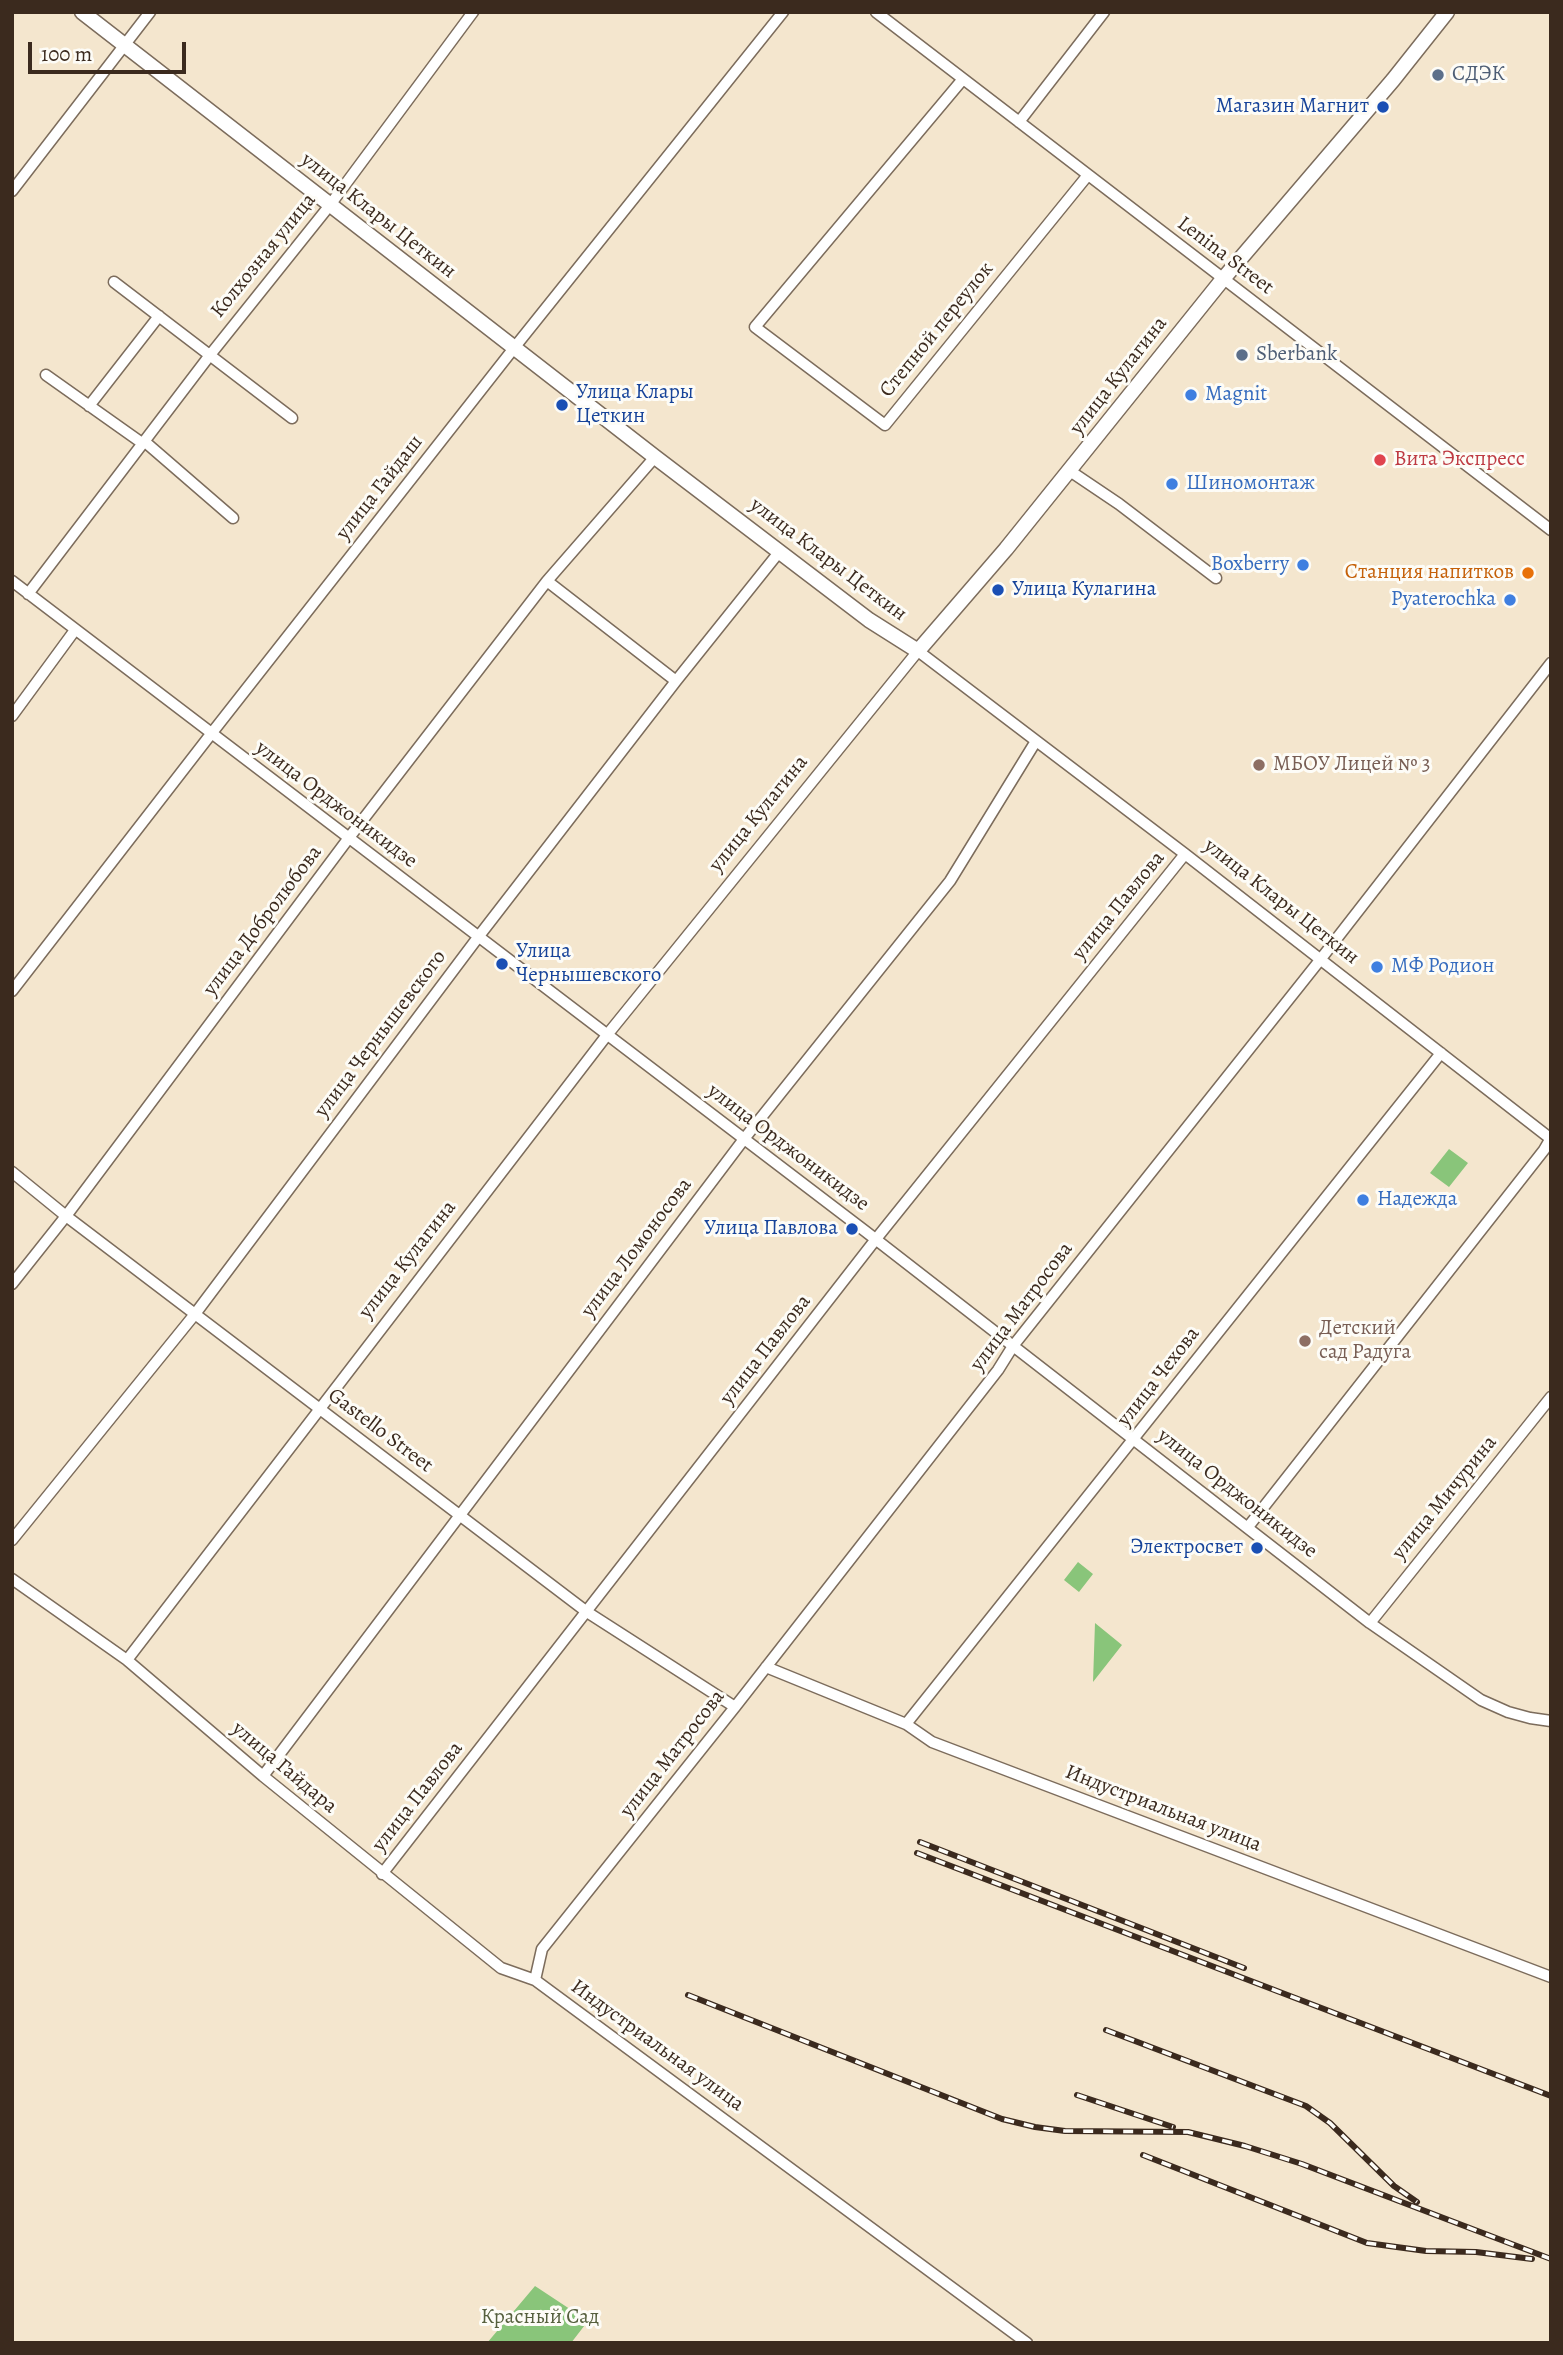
<!DOCTYPE html>
<meta charset="utf-8">
<style>
body{margin:0}
#map{position:relative;width:1563px;height:2355px;overflow:hidden;background:#f4e6ce;font-family:Alegreya,serif}
canvas{display:block}
.frame{position:absolute;inset:0;border:14px solid #3b2a1e;pointer-events:none}
.scale{position:absolute;left:28px;top:42px;width:158px;height:32px;box-sizing:border-box;border:4px solid #3b2a1e;border-top:0;padding-left:9px;font-size:21px;line-height:24px;white-space:nowrap;color:#3b2a1e;-webkit-text-stroke:5px #fdfcf7;paint-order:stroke}
</style>
<div id="map">
<canvas width="1563" height="2355"></canvas>
<div class="frame"></div>
<div class="scale">100 m</div>
</div>
<script>
const ctx = document.querySelector('canvas').getContext('2d');
ctx.lineJoin = 'round';
function fill(path, color) {
  ctx.fillStyle = color;
  ctx.fill(path, 'evenodd');
}
function poly(rows) {
  const path = new Path2D();
  for (const r of rows) {
    path.moveTo(r[0], r[1]);
    for (let i = 2; i < r.length; i += 2) path.lineTo(r[i], r[i + 1]);
  }
  return path;
}
function trace(path, color, width, dash) {
  ctx.strokeStyle = color;
  ctx.lineWidth = width;
  ctx.lineCap = dash ? 'butt' : 'round';
  ctx.setLineDash(dash || []);
  ctx.stroke(path);
}
function drawText(font, color, halo, rows, align = 'center') {
  ctx.font = font + ' Alegreya,serif';
  ctx.lineWidth = 6;
  ctx.setLineDash([]);
  ctx.textBaseline = 'middle';
  ctx.strokeStyle = halo;
  ctx.fillStyle = color;
  for (const [text, x, y, turn = 0] of rows) {
    ctx.save();
    ctx.translate(x, y);
    ctx.rotate((+turn || 0) * Math.PI / 180);
    ctx.textAlign = isNaN(turn) ? turn : align;
    if (halo) ctx.strokeText(text, 0, 0);
    ctx.fillText(text, 0, 0);
    ctx.restore();
  }
}
fill(poly([
 [1449,1149,1468,1163,1449,1187,1430,1173],
 [1078,1562,1093,1574,1079,1592,1064,1580],
 [1095,1623,1122,1645,1093,1682],
 [535,2286,588,2321,571,2343,487,2343]
]), '#89c57a');
const minor = poly([
 [876,12,1551,530],
 [963,79,755,327,885,425,1088,175],
 [1019,122,1104,12],
 [12,191,150,12],
 [114,282,292,418],
 [46,375,142,443],
 [89,406,159,316],
 [144,441,233,518],
 [1070,471,1119,504,1216,578],
 [12,581,865,1231,1370,1623,1481,1700,1508,1712,1530,1718,1551,1721],
 [547,581,676,681],
 [28,594,210,355,330,205,473,12],
 [12,716,75,630],
 [12,991,211,734,514,348,783,12],
 [12,1172,66,1216,587,1612,735,1707],
 [12,1284,66,1216,348,839,547,581,655,457],
 [1248,1527,1544,1150,1551,1138],
 [12,1540,195,1314,479,936,676,681,780,551],
 [12,1579,127,1660,263,1776,501,1968,535,1980,1027,2343],
 [1370,1623,1551,1397],
 [127,1660,607,1035,918,651,1185,854,1551,1139],
 [766,1667,906,1724,932,1742,1551,1977],
 [906,1724,1441,1053],
 [263,1776,744,1139,950,881,1036,741],
 [382,1874,876,1239,1185,854],
 [535,1980,542,1949,735,1707,998,1370,1013,1346,1320,960,1551,663]
]);
const major = poly([
 [82,12,655,457,869,620,918,651,1006,549,1223,279,1393,80,1447,12]
]);
trace(minor, '#7c6c5c', 13);
trace(major, '#7c6c5c', 17);
trace(minor, '#fff', 10);
trace(major, '#fff', 14);
const rail = poly([
 [920,1842,1244,1968],
 [917,1853,1551,2096],
 [688,1995,1002,2119,1035,2127,1065,2131,1188,2132,1245,2146,1302,2164,1551,2259],
 [1106,2030,1306,2106,1330,2123,1394,2186,1417,2202],
 [1077,2095,1173,2127],
 [1143,2155,1367,2243,1426,2251,1476,2252,1532,2259]
]);
trace(rail, '#3b2a1e', 6);
trace(rail, '#fdfcf7', 3.5, [10]);
for (const [x, y, r, color] of [
 [1438,75,7,"#5c6f8a"],
 [1383,107,7,"#1a4fb4"],
 [1242,355,7,"#5c6f8a"],
 [1191,395,7,"#3f7fe0"],
 [562,405,7,"#1a4fb4"],
 [1380,460,7,"#e0444e"],
 [1172,484,7,"#3f7fe0"],
 [1303,565,7,"#3f7fe0"],
 [1528,573,7,"#e8710a"],
 [998,590,7,"#1a4fb4"],
 [1510,600,7,"#3f7fe0"],
 [1259,765,7,"#8d6e63"],
 [502,964,7,"#1a4fb4"],
 [1377,967,7,"#3f7fe0"],
 [1363,1200,7,"#3f7fe0"],
 [852,1229,7,"#1a4fb4"],
 [1305,1341,7,"#8d6e63"],
 [1257,1548,7,"#1a4fb4"]
]) {
  const dot = new Path2D();
  dot.arc(x, y, r, 0, 2 * Math.PI);
  ctx.fillStyle = color;
  ctx.fill(dot);
  trace(dot, '#fdfcf7', 2.5);
}
drawText('21px', '#4e5e75', '#fdfcf7', [
 ["СДЭК",1452,75],
 ["Sberbank",1256,355]
], 'left');
drawText('21px', '#164399', '#fdfcf7', [
 ["Магазин Магнит",1369,107],
 ["Улица Клары",576,393,"left"],
 ["Цеткин",576,417,"left"],
 ["Улица Кулагина",1012,590,"left"],
 ["Улица",516,952,"left"],
 ["Чернышевского",516,976,"left"],
 ["Улица Павлова",838,1229],
 ["Электросвет",1243,1548]
], 'right');
drawText('21px', '#3b2a1e', '#fdfcf7', [
 ["улица Клары Цеткин",378,216,38],
 ["Колхозная улица",264,256,-51],
 ["Lenina Street",1225,256,37],
 ["Степной переулок",937,330,-51],
 ["улица Кулагина",1119,376,-52],
 ["улица Гайдаш",380,488,-52],
 ["улица Клары Цеткин",828,560,37],
 ["улица Орджоникидзе",336,805,37],
 ["улица Кулагина",759,814,-51],
 ["улица Клары Цеткин",1281,902,38],
 ["улица Павлова",1119,906,-51],
 ["улица Добролюбова",263,921,-53],
 ["улица Чернышевского",381,1034,-53],
 ["улица Орджоникидзе",788,1148,37],
 ["улица Ломоносова",637,1248,-53],
 ["улица Кулагина",408,1260,-52],
 ["улица Матросова",1022,1307,-53],
 ["улица Павлова",766,1350,-52],
 ["улица Чехова",1159,1377,-52],
 ["Gastello Street",380,1431,37],
 ["улица Орджоникидзе",1237,1494,38],
 ["улица Мичурина",1445,1498,-51],
 ["улица Матросова",673,1754,-52],
 ["улица Гайдара",284,1768,40],
 ["улица Павлова",418,1797,-52],
 ["Индустриальная улица",1163,1809,21],
 ["Индустриальная улица",657,2046,36]
]);
drawText('21px', '#366cbe', '#fdfcf7', [
 ["Magnit",1205,395],
 ["Шиномонтаж",1186,484],
 ["Boxberry",1289,565,"right"],
 ["Pyaterochka",1496,600,"right"],
 ["МФ Родион",1391,967],
 ["Надежда",1377,1200]
], 'left');
drawText('21px', '#be3a42', '#fdfcf7', [
 ["Вита Экспресс",1394,460]
], 'left');
drawText('21px', '#c56008', '#fdfcf7', [
 ["Станция напитков",1514,573]
], 'right');
drawText('21px', '#785e54', '#fdfcf7', [
 ["МБОУ Лицей № 3",1273,765],
 ["Детский",1319,1329],
 ["сад Радуга",1319,1353]
], 'left');
drawText('21px', '#56603e', '#fdfcf7', [
 ["Красный Сад",540,2318]
]);
</script>
